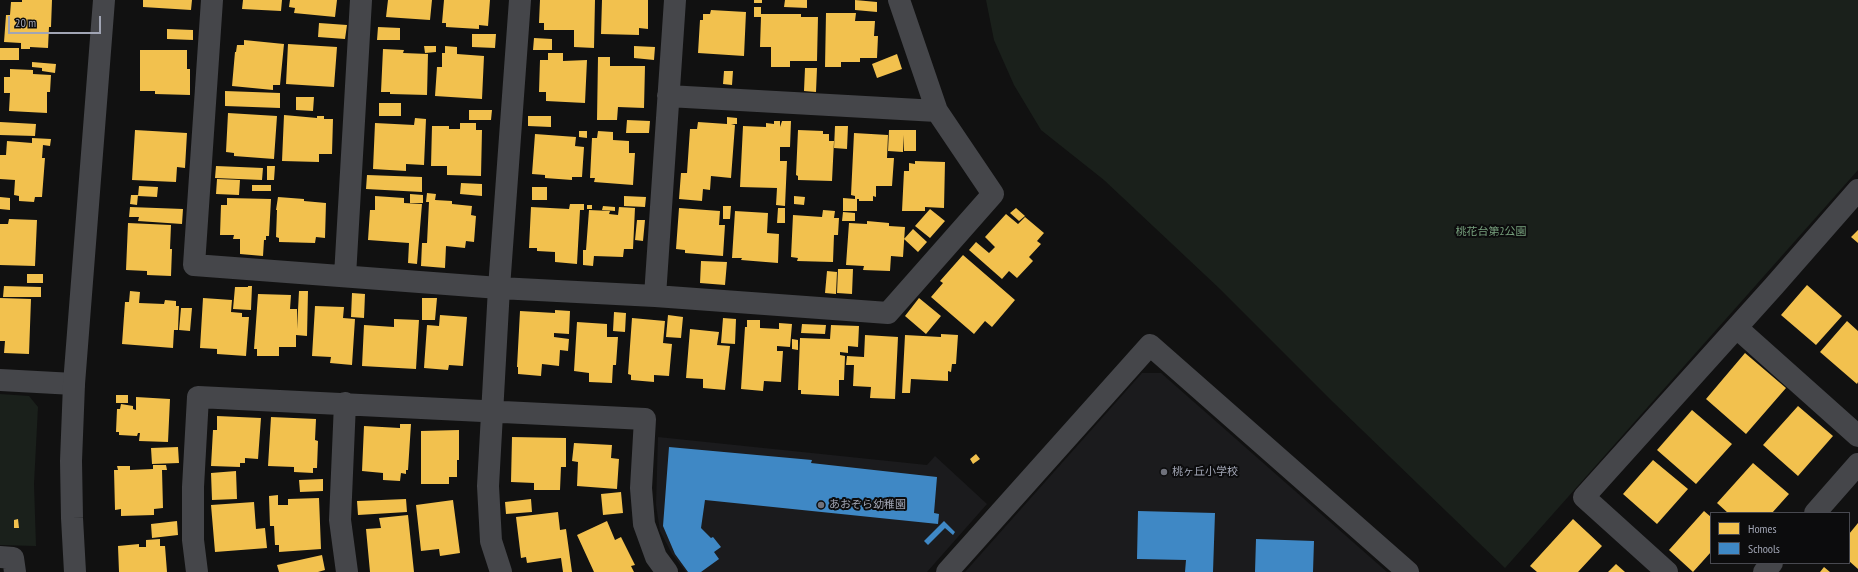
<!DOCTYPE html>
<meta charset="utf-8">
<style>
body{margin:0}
#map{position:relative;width:1858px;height:572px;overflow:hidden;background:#111;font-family:"PT Sans Narrow",sans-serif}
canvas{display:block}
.legend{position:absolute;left:1710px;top:512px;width:140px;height:52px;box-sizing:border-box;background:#0c0c0d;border:1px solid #484950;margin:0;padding:5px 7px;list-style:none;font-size:12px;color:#a1a5b4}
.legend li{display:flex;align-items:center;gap:8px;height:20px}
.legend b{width:20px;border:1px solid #484950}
.scale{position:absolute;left:8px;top:16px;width:93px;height:18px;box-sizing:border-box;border:2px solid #a1a5b4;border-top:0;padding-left:5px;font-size:12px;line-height:14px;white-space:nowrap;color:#a1a5b4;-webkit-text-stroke:3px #0c0c0d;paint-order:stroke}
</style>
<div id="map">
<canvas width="1858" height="572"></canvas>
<ul class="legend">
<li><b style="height:11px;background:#f2c14e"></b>Homes</li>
<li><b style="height:11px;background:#3f88c5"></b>Schools</li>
</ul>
<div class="scale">20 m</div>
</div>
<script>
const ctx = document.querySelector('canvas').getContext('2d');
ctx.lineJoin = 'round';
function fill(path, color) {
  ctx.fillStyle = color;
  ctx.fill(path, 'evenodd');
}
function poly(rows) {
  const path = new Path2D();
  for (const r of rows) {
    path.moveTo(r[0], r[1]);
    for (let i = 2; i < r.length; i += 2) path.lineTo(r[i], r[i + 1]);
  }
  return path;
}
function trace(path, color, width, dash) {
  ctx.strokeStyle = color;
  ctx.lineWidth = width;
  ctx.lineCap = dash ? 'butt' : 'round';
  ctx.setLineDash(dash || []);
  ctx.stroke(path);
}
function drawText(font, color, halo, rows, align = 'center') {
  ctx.font = font + ' "PT Sans Narrow","Noto Sans JP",sans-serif';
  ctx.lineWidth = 4;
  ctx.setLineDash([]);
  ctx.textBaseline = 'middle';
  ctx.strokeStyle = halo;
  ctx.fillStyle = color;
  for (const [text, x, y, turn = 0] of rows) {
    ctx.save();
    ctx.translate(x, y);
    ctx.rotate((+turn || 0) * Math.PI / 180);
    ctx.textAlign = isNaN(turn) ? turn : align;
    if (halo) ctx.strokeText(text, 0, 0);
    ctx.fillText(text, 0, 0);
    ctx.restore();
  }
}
fill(poly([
 [1142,373,1161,373,1387,572,965,572],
 [658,437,927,465,935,456,987,504,927,572,686,572,672,554,660,531,656,505]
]), '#1b1b1d');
fill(poly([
 [986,0,1858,0,1858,170,1505,568,1332,401,1220,289,1104,180,1041,130,1014,85,994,40],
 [0,394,29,396,38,407,34,484,36,546,0,545]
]), '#1a201b');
fill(poly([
 [22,0,52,0,51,27,49,27,48,48,30,47,30,49,21,49,21,43,4,42,6,15,10,15,11,2,22,2],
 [143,0,192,0,191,10,143,7],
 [243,0,282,0,281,11,242,9],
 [290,0,337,0,335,17,294,13,295,8,289,7],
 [388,0,432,0,430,20,386,17],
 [444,0,490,0,488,26,479,25,479,29,446,27,446,23,442,23],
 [540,0,595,0,594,48,574,47,574,30,544,30,544,23,539,23],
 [602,0,648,0,648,29,639,28,639,35,601,34],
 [754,0,762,0,762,3,754,3],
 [785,0,807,0,807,8,784,7],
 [855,0,877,2,877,12,855,10],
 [754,7,761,7,761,14,801,14,801,17,818,17,817,61,790,61,790,67,771,67,771,47,760,47,761,17,754,17],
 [711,10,746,12,744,56,698,53,700,20,703,20,703,14,710,14],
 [826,13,856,13,855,21,875,21,874,36,878,36,877,58,860,58,860,62,841,62,841,67,825,67],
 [319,23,347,25,345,39,318,37],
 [378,27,400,28,400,40,377,40],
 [167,29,193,30,193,40,167,39],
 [472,34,496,34,495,48,472,47],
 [534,38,552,39,552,50,533,50],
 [244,40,284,44,280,85,273,85,273,90,232,86,235,52,236,52,237,45,244,45],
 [288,44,337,47,334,87,286,84],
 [424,46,436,46,436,52,425,53],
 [445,46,457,47,457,54,484,56,482,99,435,96,437,67,442,67,442,53,445,53],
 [634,46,655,47,654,60,634,58],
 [0,48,19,48,19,60,0,60],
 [383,49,404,50,403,53,428,54,427,95,390,94,390,92,381,92],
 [140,50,187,50,187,69,190,69,190,95,155,94,155,91,140,91],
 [548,53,563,53,563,61,587,60,585,103,546,101,546,92,539,92,540,60,548,60],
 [897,54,902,69,877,78,872,64],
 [598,57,610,57,610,66,645,66,644,108,618,107,617,120,597,120],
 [32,62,56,64,55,73,42,71,42,68,32,67],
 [805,68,817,68,816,92,804,91],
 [10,69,33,70,33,74,51,75,50,92,47,92,47,113,9,111,10,93,4,93,4,77,10,77],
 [724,71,733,71,732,85,723,84],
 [225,91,280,93,280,108,225,106],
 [296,97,314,97,313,111,296,110],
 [379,103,401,103,401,116,379,116],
 [469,110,492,110,491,120,469,120],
 [228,113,277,116,274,159,234,156,234,153,226,152],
 [284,115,317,118,317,116,324,116,324,119,333,119,332,154,319,154,319,162,282,161],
 [528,116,551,116,551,127,528,126],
 [727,117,737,118,737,124,731,124,735,125,731,178,711,176,710,190,703,189,702,201,679,199,681,173,687,173,690,129,697,129,698,122,727,124],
 [415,118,426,119,424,165,406,164,406,171,373,169,375,123,414,125],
 [627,120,650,121,649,133,626,133],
 [774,121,780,121,780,127,782,121,791,121,790,147,780,147,780,161,787,161,785,206,776,205,777,188,740,187,743,126,766,127,766,123,774,124],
 [0,122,36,124,35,136,0,135],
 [460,123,476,123,476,130,482,130,481,176,447,175,447,166,431,166,432,126,449,126,449,129,460,129],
 [835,126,848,126,847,149,834,148],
 [135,130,187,133,185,168,177,167,176,182,132,180],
 [798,130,823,131,823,134,829,134,829,141,834,141,832,181,798,180,798,176,796,175],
 [889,130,916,130,916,151,904,151,903,135,903,152,888,151],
 [579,131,587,131,587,138,579,137],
 [598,131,613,132,613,140,629,141,629,153,635,153,633,185,594,182,595,178,590,178,592,138,597,138],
 [854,133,888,135,887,158,894,158,892,186,876,186,876,197,873,196,873,201,859,201,859,199,857,199,857,211,843,211,843,198,855,199,855,196,851,195],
 [535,134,576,137,575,146,584,147,582,177,572,177,572,180,545,178,545,175,532,174],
 [32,138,51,139,50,146,43,145,42,158,45,158,42,197,35,197,34,202,19,201,19,196,14,195,15,180,0,179,0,155,6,155,7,141,32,143],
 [915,161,945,162,944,208,925,207,925,211,902,211,904,171,909,171,909,163,915,164],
 [216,166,263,168,262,180,215,178],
 [267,166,275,166,274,180,267,180],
 [367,175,422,177,422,192,366,189],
 [217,179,240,180,239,195,216,194],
 [461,183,482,184,482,196,460,194],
 [252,185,271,185,271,191,252,191],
 [139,186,158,187,157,197,138,196],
 [532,187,547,187,547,200,532,200],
 [427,193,436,194,435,200,452,201,452,204,472,206,471,215,476,216,474,242,466,241,465,248,446,246,445,268,421,266,422,243,427,243,429,202,426,202],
 [410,194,423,195,423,203,410,203],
 [131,195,138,195,137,205,130,204],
 [375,196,404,198,404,203,422,204,417,264,408,263,409,243,368,240,370,210,375,210],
 [624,196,646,197,645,207,624,206],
 [794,196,805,197,804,205,794,204],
 [0,197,10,198,10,210,0,209],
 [278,197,304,199,304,201,326,203,325,238,316,237,315,243,279,242,279,238,276,237,277,210,276,210],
 [227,198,271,199,269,236,266,236,266,240,264,240,263,256,240,254,240,239,233,239,234,235,220,235,221,205,227,205],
 [570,204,584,204,584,210,580,210,577,264,555,262,555,252,537,251,537,248,529,248,531,207,569,209],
 [587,205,592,205,592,209,587,209],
 [603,206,615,207,615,211,602,210],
 [723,206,731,206,730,219,723,219],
 [130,207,183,209,182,224,138,221,139,217,129,217],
 [619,207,635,208,633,249,624,249,623,257,594,256,593,266,583,265,583,250,586,250,589,210,610,211,609,214,618,215],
 [679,208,720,211,719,225,725,225,723,256,685,253,685,250,676,249],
 [778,208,785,208,785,223,777,223],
 [1016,208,1025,216,1019,221,1010,213],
 [930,209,945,221,930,238,915,226],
 [823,210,835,211,834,218,839,218,838,235,834,235,833,262,797,261,798,258,791,257,793,215,822,217],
 [735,211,768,213,767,233,779,234,778,263,741,260,742,258,732,258],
 [843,212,855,213,855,221,842,221],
 [1006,214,1018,224,1025,217,1044,233,1037,241,1041,244,1029,257,1033,261,1017,278,1009,271,1002,279,969,250,976,242,989,253,995,247,985,237],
 [9,219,37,220,35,266,0,265,0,224,8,224],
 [637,220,645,220,643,241,635,240],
 [867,221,889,223,889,226,905,227,903,257,891,256,890,271,863,270,864,266,846,265,849,223,867,224],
 [128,223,171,225,170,249,172,249,171,276,147,275,147,271,126,270],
 [913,229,927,242,918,252,904,239],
 [1858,230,1858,243,1851,237],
 [963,255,1015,300,992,327,985,321,974,334,931,297,943,283,940,281],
 [701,261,727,262,725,285,700,283],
 [838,269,853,269,852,294,837,293],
 [827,271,837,272,836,294,825,293],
 [27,274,43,274,43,283,27,283],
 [1807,285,1842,316,1816,345,1781,315],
 [4,286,41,287,41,297,3,297],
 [248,286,252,286,251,310,233,309,235,287,248,287],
 [130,291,140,292,139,303,164,304,165,300,176,301,176,306,179,306,178,330,174,330,173,348,122,344,125,302,129,302],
 [299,291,308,291,307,336,296,335,296,347,279,347,279,356,257,356,257,349,254,349,258,294,291,295,290,309,297,309,297,329],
 [352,293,365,294,364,318,351,317],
 [0,298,31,299,29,354,4,353,5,341,0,341],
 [203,298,232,300,231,312,242,313,242,317,249,317,246,356,217,354,217,349,200,348],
 [422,298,437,298,435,320,422,320],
 [919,298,941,316,926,334,905,316],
 [315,306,344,307,343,318,355,319,352,365,330,363,331,357,312,356],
 [181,308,192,308,190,331,179,330],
 [555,310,570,311,569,334,554,333,554,337,569,339,568,351,560,350,559,366,542,364,541,376,518,374,518,367,517,367,520,311,555,313],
 [614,312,626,313,625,332,613,331],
 [440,315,467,317,463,366,449,365,448,370,424,368,427,325,439,326],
 [668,315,683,317,681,338,666,337],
 [632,318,665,321,663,343,672,344,669,376,654,375,654,382,631,380,631,375,628,374],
 [723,318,736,319,735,344,721,343],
 [394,319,419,320,416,369,362,366,364,325,394,327],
 [747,320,760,320,760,328,779,329,779,323,792,324,790,347,777,346,777,351,783,351,781,382,764,381,763,391,741,389,745,327,747,327],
 [1847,321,1858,331,1858,382,1857,384,1820,352],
 [577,322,607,324,607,337,618,337,616,365,613,365,612,383,589,382,589,373,574,371],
 [802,324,826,325,825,334,801,333],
 [831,325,859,326,858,347,848,346,848,353,840,352,840,355,845,356,844,380,839,380,839,396,801,394,801,390,798,390,800,338,830,339],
 [690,329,719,332,717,345,730,346,725,390,703,388,703,379,686,378],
 [941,334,958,335,956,364,952,364,951,372,948,371,948,381,911,379,910,393,902,393,905,335,941,337],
 [865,335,898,337,895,399,870,398,871,387,853,386,854,365,846,365,847,356,864,357],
 [792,339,798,340,798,350,792,349],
 [1745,353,1786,388,1746,434,1706,399],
 [116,395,128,395,128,403,116,403],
 [136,397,170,399,168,442,139,441,140,433,138,433,137,436,119,435,119,432,116,432,117,409,120,409,121,404,133,406,133,409,136,410],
 [1798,406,1833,436,1798,476,1763,445],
 [1692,410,1732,444,1696,484,1657,450],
 [217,416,261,418,258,459,245,458,245,463,240,463,240,467,211,466,213,430,217,430],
 [271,417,316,419,315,440,318,441,317,468,313,468,313,473,294,472,294,467,268,466],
 [400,424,411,424,408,470,406,470,406,474,401,473,400,481,383,480,383,473,362,471,364,426,400,428],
 [459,430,459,460,457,460,457,477,449,477,449,484,421,484,421,431],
 [512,437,566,438,566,467,561,467,560,490,534,490,534,483,511,482],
 [574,443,612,445,611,458,619,459,617,489,577,486,578,462,572,461],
 [178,447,179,463,152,464,151,448],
 [976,454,980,459,973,464,970,459],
 [1653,460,1688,489,1657,524,1623,494],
 [1753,463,1789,494,1772,513,1728,513,1717,503],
 [153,465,166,465,167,470,162,470,163,508,154,509,154,515,121,516,121,509,115,510,114,470,118,470,117,466,130,466,130,470,153,469],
 [236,471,237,499,212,500,211,473],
 [323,479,323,491,300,492,299,480],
 [621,492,623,513,603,515,601,494],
 [278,495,278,505,288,505,288,499,319,498,321,549,279,552,279,545,275,545,274,526,270,526,269,496],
 [406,499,407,512,358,515,357,501],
 [531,499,532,512,506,514,505,502],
 [453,500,460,553,440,556,439,549,421,551,416,505],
 [254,502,256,529,265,528,267,548,215,552,211,505],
 [1704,511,1711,517,1711,552,1693,572,1669,550],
 [558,512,560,530,566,529,572,572,563,572,561,558,527,563,526,557,521,558,516,517],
 [408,515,414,572,370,572,366,529,381,528,379,518],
 [18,519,19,528,14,528,14,520],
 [1573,519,1602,546,1578,572,1537,572,1530,566],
 [177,521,178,535,152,538,151,524],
 [607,521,615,540,621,537,635,565,631,566,634,572,594,572,577,535],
 [1858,523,1858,569,1849,561,1849,534],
 [160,539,160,546,165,546,167,572,119,572,118,546,139,544,139,547,146,547,146,540],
 [322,555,325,570,318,572,279,572,277,565],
 [1616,564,1625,572,1608,572],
 [1824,567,1830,572,1820,572]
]), '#f2c14e');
fill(poly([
 [669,447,812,460,811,463,937,477,934,513,939,514,938,524,705,500,701,528,711,538,713,537,721,547,714,552,719,559,701,572,688,572,675,554,663,526],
 [1138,511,1215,513,1213,572,1185,572,1186,560,1137,559],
 [944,521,955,532,953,535,945,528,928,545,924,541],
 [1256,539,1314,541,1313,572,1255,572]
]), '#3f88c5');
trace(poly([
 [212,0,194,265,499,288,655,296,888,313,993,194,937,111,899,0],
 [668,96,937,111],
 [345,276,361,0],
 [655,296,675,0],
 [1737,328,1858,436],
 [0,380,74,384],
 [345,403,340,520,347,572],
 [1815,513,1858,464],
 [0,557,13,558,15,572],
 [197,572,193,540,193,487,198,397,645,419,641,488,644,524,656,557,667,572],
 [501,572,491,541,488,486,499,288,520,0],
 [947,572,1150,345,1408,572],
 [1667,572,1584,497,1774,286,1858,190],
 [1764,572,1772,563]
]), '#45464a', 22);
trace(poly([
 [75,572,72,518,71,461,74,384,104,0]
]), '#45464a', 22);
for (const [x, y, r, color] of [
 [1164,472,4,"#6f717b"],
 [821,505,4,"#6f717b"]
]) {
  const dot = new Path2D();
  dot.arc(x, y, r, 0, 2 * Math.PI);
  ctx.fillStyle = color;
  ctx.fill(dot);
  trace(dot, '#0c0c0d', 1.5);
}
drawText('11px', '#77a07d', '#0c0c0d', [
 ["桃花台第2公園",1491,232]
]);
drawText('11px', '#a1a5b4', '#0c0c0d', [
 ["桃ヶ丘小学校",1172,472],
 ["あおぞら幼稚園",829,505]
], 'left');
</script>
